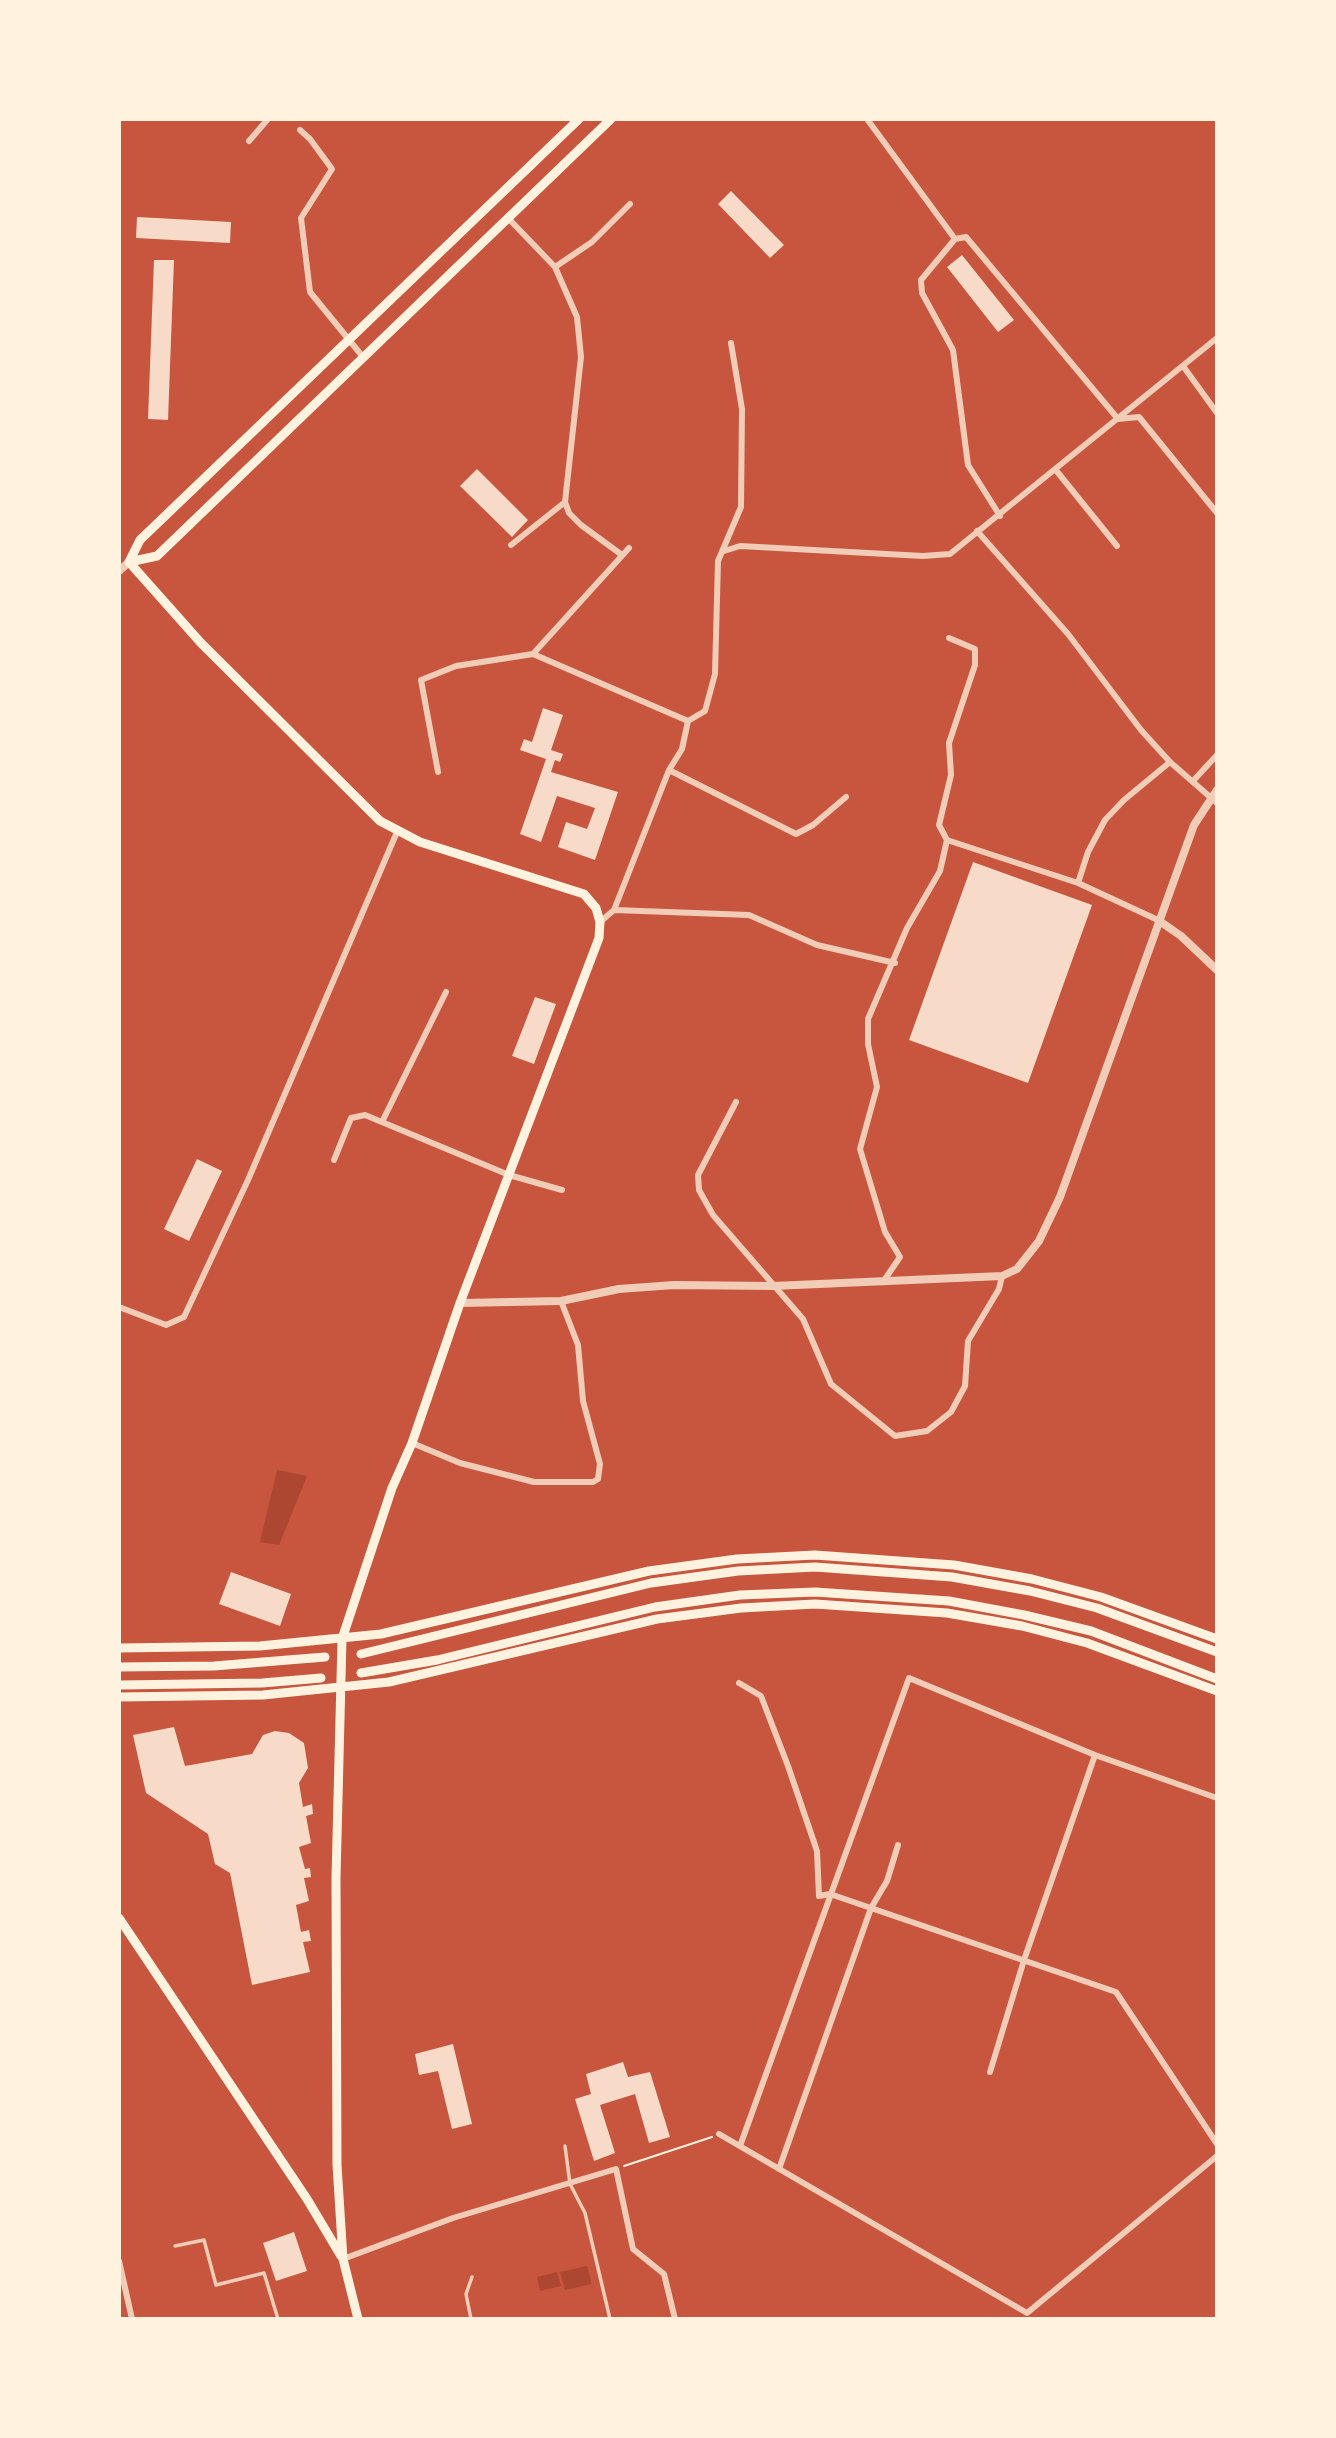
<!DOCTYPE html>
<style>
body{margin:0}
#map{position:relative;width:1336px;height:2438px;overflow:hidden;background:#c8553d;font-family:"PT Sans",sans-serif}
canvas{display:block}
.frame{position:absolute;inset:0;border:121px solid #fff3e0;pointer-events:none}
</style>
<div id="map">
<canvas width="1336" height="2438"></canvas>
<div class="frame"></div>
</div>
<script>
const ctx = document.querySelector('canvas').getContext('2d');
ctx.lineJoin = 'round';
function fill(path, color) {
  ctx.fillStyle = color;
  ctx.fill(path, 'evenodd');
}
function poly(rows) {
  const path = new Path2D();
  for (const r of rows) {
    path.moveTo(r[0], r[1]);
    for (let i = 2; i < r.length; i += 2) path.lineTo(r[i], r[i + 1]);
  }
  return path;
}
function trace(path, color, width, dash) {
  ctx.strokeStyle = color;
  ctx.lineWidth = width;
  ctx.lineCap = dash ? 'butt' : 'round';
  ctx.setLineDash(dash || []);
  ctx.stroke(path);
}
fill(poly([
 [277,1470,307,1476,279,1545,260,1542],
 [587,2266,592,2284,565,2290,560,2272],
 [557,2272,561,2286,540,2291,537,2277]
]), '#ae4732');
fill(poly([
 [731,191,784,245,770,258,718,204],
 [137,217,231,222,230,243,136,238],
 [962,255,1014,320,998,332,947,267],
 [154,260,174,260,168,420,148,419],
 [477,469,528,520,512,537,460,486],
 [543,708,563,715,551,750,563,754,560,762,555,760,551,772,618,792,595,860,558,847,566,822,587,829,595,808,557,796,541,842,520,834,546,759,520,750,524,739,532,742],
 [973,862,1092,905,1028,1083,909,1040],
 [535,997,556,1004,534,1064,512,1056],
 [197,1159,222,1171,189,1241,164,1229],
 [231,1572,291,1594,280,1626,219,1604],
 [174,1727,185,1766,252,1754,263,1735,275,1731,289,1733,304,1743,308,1768,299,1783,303,1807,312,1804,313,1814,306,1816,311,1843,299,1847,305,1869,310,1868,311,1877,304,1878,309,1901,296,1905,301,1932,309,1930,311,1941,303,1942,310,1972,252,1985,230,1873,215,1864,208,1834,146,1793,133,1735],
 [453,2044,472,2124,452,2129,438,2071,419,2075,415,2054],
 [623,2062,628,2077,650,2072,670,2137,649,2143,635,2094,600,2105,615,2153,594,2161,575,2099,591,2094,586,2074],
 [294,2232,307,2271,276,2281,263,2243]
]), '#f7dbc8');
trace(poly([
 [624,2166,712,2137]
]), '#fff3e0', 2);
trace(poly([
 [565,2146,570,2184,585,2213,610,2319],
 [175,2246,204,2240,216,2285,264,2273,278,2319],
 [471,2319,466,2294,472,2277]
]), '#f1ccb7', 3.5);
trace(poly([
 [867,119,955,239,966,237,1118,419,1139,417,1217,513],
 [300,130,310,139,332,169,301,218,310,292,363,357],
 [249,141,268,119],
 [508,218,555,267,592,242,630,204],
 [955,239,921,280,922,293,953,350,968,465,1000,516],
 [1183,366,1217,413],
 [1055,469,1117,546],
 [565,502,569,513,581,525,622,555],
 [977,531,1068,634,1141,730,1170,762,1217,803],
 [511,545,565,502,581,357,577,317,555,267],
 [724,551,740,546,923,556,950,554,1217,338],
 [533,654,629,548],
 [669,770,796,834,813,825,846,797],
 [438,772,421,680,456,666,533,654,688,721],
 [1193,781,1217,755],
 [947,840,939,825,951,775,949,743,975,665,975,649,949,638],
 [947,840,1078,883,1158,920],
 [1078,883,1088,852,1105,820,1124,800,1170,762],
 [614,910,749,915,817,945,895,963],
 [600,922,614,910,669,770,682,749,688,721,705,711,715,674,718,561,741,507,742,409,731,343],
 [736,1102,698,1175,699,1190,713,1215,803,1319,831,1384,895,1436,927,1431,951,1412,965,1386,968,1341,999,1289,1002,1276],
 [382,1122,446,992],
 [334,1160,351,1118,365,1115,509,1175,562,1190],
 [883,1282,900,1257,885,1232,860,1149,877,1087,868,1044,868,1019,907,928,940,871,947,840],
 [119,1307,166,1325,184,1317,248,1180,397,832],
 [412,1443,460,1463,534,1482,593,1482,598,1479,600,1464,583,1401,578,1345,561,1301],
 [739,1683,761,1696,788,1766,817,1851,819,1896,830,1894,1116,1992,1217,2144],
 [990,2072,1024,1960,1095,1755],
 [719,2134,1027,2313,1217,2156],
 [740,2146,909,1678,1095,1755,1217,1798],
 [779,2169,871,1908,887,1881,898,1845],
 [343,2259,453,2218,616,2169,633,2249,664,2274,675,2319],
 [119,2261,132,2319]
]), '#f1ccb7', 6);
trace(poly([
 [119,571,129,562],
 [1158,920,1181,936,1217,970],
 [460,1303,561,1301,619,1289,674,1285,773,1286,1002,1276,1017,1269,1039,1241,1060,1197,1194,825,1217,790]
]), '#f1ccb7', 8);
trace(poly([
 [129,562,201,643,380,821,420,842,584,894,596,908,600,922,599,938,460,1303,412,1443,392,1488,342,1639,336,1878,337,2165,343,2259,358,2319],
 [129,562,157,556,611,119],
 [129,562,140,540,579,119],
 [119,1648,260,1646,381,1634,649,1571,737,1559,815,1555,954,1565,1032,1579,1101,1597,1217,1639],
 [361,1654,651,1583,738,1571,815,1567,952,1577,1030,1591,1097,1608,1217,1652],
 [119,1667,214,1666,325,1657],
 [361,1673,437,1660,655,1607,740,1595,815,1592,949,1601,1024,1615,1091,1631,1217,1679],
 [119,1685,262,1683,321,1678],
 [119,1697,263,1695,389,1682,657,1619,741,1608,815,1604,947,1613,1022,1626,1087,1643,1217,1691],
 [119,1918,307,2199,341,2256]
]), '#fff3e0', 9);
</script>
